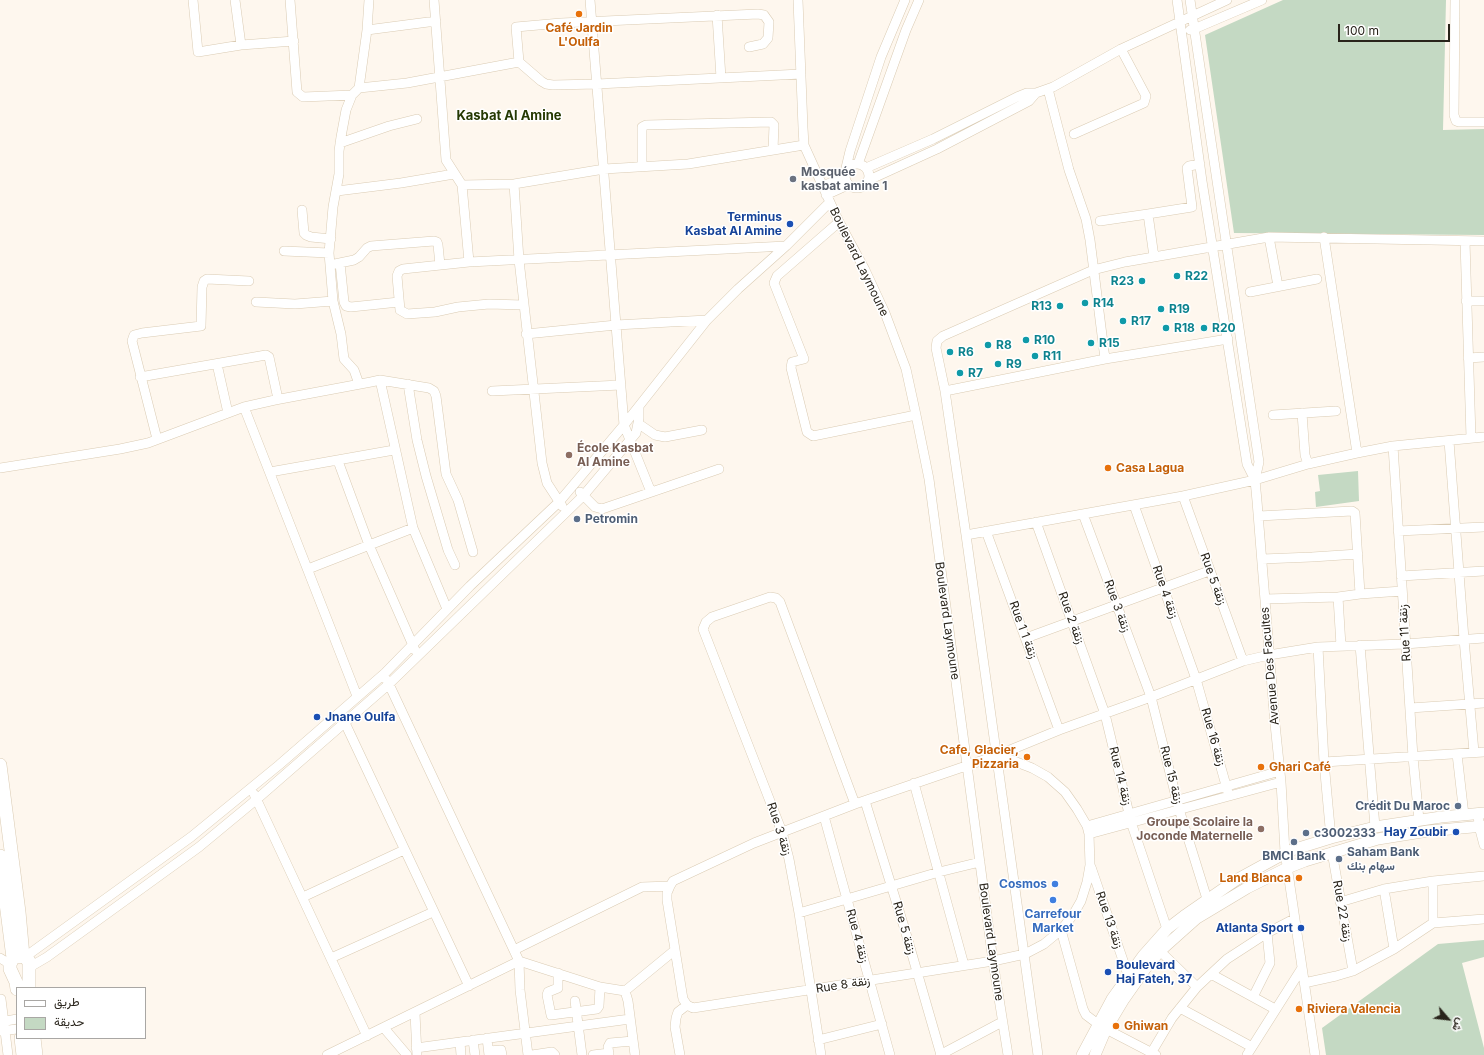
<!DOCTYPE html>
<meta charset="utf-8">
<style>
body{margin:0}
#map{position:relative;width:1484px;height:1055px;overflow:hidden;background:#fef7ee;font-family:Inter,Vazirmatn,sans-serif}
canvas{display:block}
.legend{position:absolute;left:16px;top:987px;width:130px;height:52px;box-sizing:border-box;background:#fff;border:1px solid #a9a7a4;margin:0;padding:5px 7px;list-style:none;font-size:12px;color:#29241b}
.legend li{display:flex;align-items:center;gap:8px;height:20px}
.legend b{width:20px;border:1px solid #a9a7a4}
.north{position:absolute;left:1428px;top:999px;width:40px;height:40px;-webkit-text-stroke:3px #fff;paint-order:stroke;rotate:118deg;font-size:11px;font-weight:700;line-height:16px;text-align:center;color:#29241b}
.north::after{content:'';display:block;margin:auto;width:14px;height:18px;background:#29241b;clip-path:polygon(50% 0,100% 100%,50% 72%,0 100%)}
.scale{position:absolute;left:1338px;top:24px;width:112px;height:18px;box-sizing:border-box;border:2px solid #29241b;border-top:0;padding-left:5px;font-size:12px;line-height:14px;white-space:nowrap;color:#29241b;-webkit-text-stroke:3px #fff;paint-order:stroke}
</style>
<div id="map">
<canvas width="1484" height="1055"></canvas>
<ul class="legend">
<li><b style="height:5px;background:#fff"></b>طريق</li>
<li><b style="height:11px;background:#c4d9c3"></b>حديقة</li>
</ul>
<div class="north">ش</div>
<div class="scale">100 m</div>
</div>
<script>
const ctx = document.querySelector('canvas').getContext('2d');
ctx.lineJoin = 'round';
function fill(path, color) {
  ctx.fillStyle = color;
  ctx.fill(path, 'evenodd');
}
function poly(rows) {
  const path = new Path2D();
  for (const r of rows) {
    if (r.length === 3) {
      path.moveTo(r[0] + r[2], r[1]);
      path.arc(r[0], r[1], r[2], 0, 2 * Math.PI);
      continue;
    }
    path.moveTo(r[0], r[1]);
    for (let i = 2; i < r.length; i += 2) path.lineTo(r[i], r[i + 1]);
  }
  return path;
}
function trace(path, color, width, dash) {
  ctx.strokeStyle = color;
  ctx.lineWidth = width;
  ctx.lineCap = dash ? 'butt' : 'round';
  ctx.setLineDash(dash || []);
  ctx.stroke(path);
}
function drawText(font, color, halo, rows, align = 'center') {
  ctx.font = font + ' Inter,Vazirmatn,sans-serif';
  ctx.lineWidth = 3;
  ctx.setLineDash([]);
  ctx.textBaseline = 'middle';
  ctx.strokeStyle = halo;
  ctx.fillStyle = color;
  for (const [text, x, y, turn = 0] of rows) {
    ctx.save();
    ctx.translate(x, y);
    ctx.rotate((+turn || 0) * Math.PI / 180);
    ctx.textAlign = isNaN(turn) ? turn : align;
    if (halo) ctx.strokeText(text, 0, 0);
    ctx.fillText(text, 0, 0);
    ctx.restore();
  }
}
fill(poly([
 [1283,0,1446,0,1443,130,1484,129,1484,235,1234,233,1205,35],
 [1358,471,1359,501,1316,507,1315,492,1320,491,1318,475],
 [1484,940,1484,957,1462,963,1484,1048,1484,1055,1326,1055,1322,1028,1438,944]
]), '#c4d9c3');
const minor = poly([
 [193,0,198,52,241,45,294,41],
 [235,0,241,45],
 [290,0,297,92,303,97,352,95],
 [369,0,367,30,359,88,407,83,519,62,541,81,546,84,553,85,597,84,801,74],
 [434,0,446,160,462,185,469,262],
 [590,0,624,425,651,492],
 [798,0,803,128,804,145,839,222,865,270,885,313,906,369,916,415,929,479,993,961,1008,1055],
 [1177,0,1202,181,1247,464,1255,480,1257,501,1275,724,1281,782,1285,852,1315,1055],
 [1190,0,1259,462,1255,480],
 [1455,0,1454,115,1456,121,1459,122,1484,122],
 [717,15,721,78],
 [367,30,436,21],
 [1190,30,1194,29,1262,0],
 [519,62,516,27,561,23,758,14,764,15,769,22,768,38,763,44,749,47],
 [359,88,352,95,346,110,341,137,339,151,339,174,333,207,329,253,333,301,341,334,344,359,354,370,359,384],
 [1048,89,1069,170,1086,219,1090,240,1105,359],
 [1074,134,1144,103,1146,96,1121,49],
 [340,143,389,126,417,119],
 [857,176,12],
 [858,164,906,30,919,0],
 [642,166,642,127,646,125,771,122,774,125,773,150],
 [866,168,933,139,1017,97,1027,93,1036,93,1053,87,1121,49,1227,0],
 [845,172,850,151,881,57,905,0],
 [869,180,937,149,1029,101,1036,93],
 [514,184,519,260,542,463,547,483,562,506],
 [462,185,514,184,604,169,688,164,804,145],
 [823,186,844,177],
 [337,191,401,183,454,174],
 [826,195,848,185],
 [302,210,304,233,306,235,311,237,331,239],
 [1100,221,1148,214],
 [839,222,777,276,774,283,804,359,792,362,791,368,807,432,813,436,916,415],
 [1269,237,1278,286],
 [1324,237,1357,453],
 [1465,241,1471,438],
 [284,251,329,253],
 [1154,257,1148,214,1192,207,1187,168,1189,166,1200,164],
 [340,263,344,302,346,306,351,307,399,302],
 [330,265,354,260,359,257,367,248,371,246,434,241,437,242,438,245,440,265],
 [1250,292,1317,279],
 [1466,301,1484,301],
 [256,302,295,304,333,301],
 [523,305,489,304,458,307,435,312,407,314,400,310,397,276,399,271,403,269,469,262,786,246],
 [526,334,616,325,707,320],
 [1468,358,1484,357],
 [217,364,228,413],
 [140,377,266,355,269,357,278,399],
 [380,380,413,528,447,609],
 [408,384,417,440,426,476,448,550,455,565],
 [492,391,621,385],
 [945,391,1105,359,1228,339],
 [244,407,357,696],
 [1302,413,1305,455,1308,464],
 [1273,415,1336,411],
 [639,424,655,435,665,437,702,430],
 [157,439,132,341,134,335,142,333,201,326,202,287,204,281,207,279,249,281],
 [1449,441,1464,639,1474,752],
 [1393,446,1413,757,1419,820],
 [338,461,369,545,415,650],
 [0,468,120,449,148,443,244,407,275,400,371,382,380,380,429,388,434,391,436,396,446,474,458,500,473,552],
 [270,472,394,450],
 [580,492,595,507,602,509,719,469],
 [1183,496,1243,661],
 [1134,505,1196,679,1229,796],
 [1083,514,1151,697,1179,809,1207,899],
 [1259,516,1352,511,1355,513,1360,594],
 [1036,522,1105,714,1131,822,1167,929],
 [986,531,1059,730],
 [1398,531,1484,527],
 [966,535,1183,496,1255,480,1308,464,1357,453,1393,446,1484,437],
 [1262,559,1312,557,1358,554],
 [308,569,413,528],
 [1401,576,1484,571],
 [1338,597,1341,646],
 [1265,599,1338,597,1360,594,1402,591],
 [1026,638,1209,571],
 [1360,645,1375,827],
 [1318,647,1324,762,1331,838],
 [387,680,519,961,520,990,528,1055],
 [1410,708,1484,703],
 [345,723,469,986],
 [1457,754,1464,815],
 [998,755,1032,768,1048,777,1065,792,1077,809,1087,826,1089,834,1090,865,1087,882,1081,901,1073,915,1061,930,1044,944,1025,954,993,961,693,1008,687,1005,683,999,667,900,667,893,670,886,673,881,754,843,855,804,998,755,1059,730,1151,697,1243,661,1269,655,1318,647,1405,644,1484,638],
 [1324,762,1484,752],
 [914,783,964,965],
 [254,794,367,1036],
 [865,801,905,930,941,1055],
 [1478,813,1479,826,1484,845],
 [824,816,890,1055],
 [1087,826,1280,771],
 [1089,834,1281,782],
 [1332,852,1353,971],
 [1091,867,1128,975],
 [1384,889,1394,949],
 [303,897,404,850],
 [1340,902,1384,889,1433,881,1484,876],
 [799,913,939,872,980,862],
 [1433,923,1433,881],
 [1061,930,1083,1009,1086,1015,1098,1024],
 [514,950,642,887,670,886],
 [1160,951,1197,987],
 [25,957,191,837,279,765,385,673,470,586,559,502,624,425,707,320,738,289,786,246,829,203],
 [0,958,10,964],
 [331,958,433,912],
 [30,967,47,957,199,847,257,799,389,684,583,496,636,433,639,418,639,407],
 [558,973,558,988,548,992,547,995,551,1015,597,1009,599,1006,600,987],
 [1211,974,1275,1009],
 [1304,983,1336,976,1353,971,1394,949,1433,923,1484,919],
 [625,991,675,950],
 [1253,997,1270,963,1267,933],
 [1,999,8,1055],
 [575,1001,582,1055],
 [1180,1008,1252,1047],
 [415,1013,417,1055],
 [0,1022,17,1019],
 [384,1028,407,1055],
 [1106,1029,1156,1055],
 [0,1031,17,1029],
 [487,1038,489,1055],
 [473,1040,475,1055],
 [818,1040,882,1024],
 [460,1042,461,1055],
 [416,1048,630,1019],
 [489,1051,501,1050,502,1055],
 [327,1055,519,961,600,987,625,991,628,1001,635,1055],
 [532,1055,552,1052,555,1055],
 [593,1055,609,1053],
 [609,1055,608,1047,610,1043,633,1041],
 [680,1055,675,1027,676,1018,678,1012,687,1005],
 [821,1055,799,913,789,859,782,832,703,629,706,622,712,617,770,597,776,598,780,602,855,804],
 [940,1055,1002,1022],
 [1038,1055,966,535,945,391,936,348,937,341,943,336,1093,270,1125,262,1269,237,1484,241],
 [1150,1055,1172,1018,1197,987,1227,959,1267,933,1294,919],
 [1247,1055,1302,968]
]);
const major = poly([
 [1082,1055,1112,999,1143,956,1167,929,1184,916,1236,880,1289,851,1331,838,1375,827,1441,817,1484,813],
 [1095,1055,1106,1029,1124,999,1145,969,1160,951,1179,934,1197,918,1247,888,1287,868,1305,861,1378,839,1428,831,1484,826]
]);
const highway = poly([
 [0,765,19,912,23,956],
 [0,856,13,958,10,964,10,969,16,982,17,989],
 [14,957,23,956,29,961,29,988],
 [21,1038,23,1055],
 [34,1038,36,1055]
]);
trace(minor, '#dacbb3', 10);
trace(major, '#dacbb3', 12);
trace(highway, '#dacbb3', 14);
trace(minor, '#fff', 9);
trace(major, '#fff', 11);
trace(highway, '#fff', 13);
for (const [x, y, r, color] of [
 [579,14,4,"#e8710a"],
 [793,179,4,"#6b7280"],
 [790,224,4,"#1a4fb4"],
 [1177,276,4,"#0f9aa8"],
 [1142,281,4,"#0f9aa8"],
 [1085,303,4,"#0f9aa8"],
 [1060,306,4,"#0f9aa8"],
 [1161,309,4,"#0f9aa8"],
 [1123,321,4,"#0f9aa8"],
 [1166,328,4,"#0f9aa8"],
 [1204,328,4,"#0f9aa8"],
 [1026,340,4,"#0f9aa8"],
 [1091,343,4,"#0f9aa8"],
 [988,345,4,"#0f9aa8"],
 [950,352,4,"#0f9aa8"],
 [1035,356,4,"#0f9aa8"],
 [998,364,4,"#0f9aa8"],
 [960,373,4,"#0f9aa8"],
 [569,455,4,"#8d6e63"],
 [1108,468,4,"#e8710a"],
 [577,519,4,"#5c6f8a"],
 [317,717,4,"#1a4fb4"],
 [1027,757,4,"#e8710a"],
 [1261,767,4,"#e8710a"],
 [1458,806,4,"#5c6f8a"],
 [1261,829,4,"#8d6e63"],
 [1456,832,4,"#1a4fb4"],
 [1306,833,4,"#5c6f8a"],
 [1294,842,4,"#5c6f8a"],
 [1339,859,4,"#5c6f8a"],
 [1299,878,4,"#e8710a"],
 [1055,884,4,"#3f7fe0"],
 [1053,900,4,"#3f7fe0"],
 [1301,928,4,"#1a4fb4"],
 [1108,972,4,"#1a4fb4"],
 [1299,1009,4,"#e8710a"],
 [1116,1026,4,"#e8710a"]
]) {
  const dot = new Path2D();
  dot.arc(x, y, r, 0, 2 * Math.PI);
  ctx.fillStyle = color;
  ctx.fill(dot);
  trace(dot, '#fff', 1.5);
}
drawText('bold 12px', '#c56008', '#fff', [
 ["Café Jardin",579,28,"center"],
 ["L'Oulfa",579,42,"center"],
 ["Casa Lagua",1116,468],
 ["Cafe, Glacier,",1019,750,"right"],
 ["Pizzaria",1019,764,"right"],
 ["Ghari Café",1269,767],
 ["Land Blanca",1291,878,"right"],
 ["Riviera Valencia",1307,1009],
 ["Ghiwan",1124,1026]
], 'left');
drawText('bold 12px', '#5b616d', '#fff', [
 ["Mosquée",801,172],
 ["kasbat amine 1",801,186]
], 'left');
drawText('bold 12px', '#164399', '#fff', [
 ["Terminus",782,217],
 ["Kasbat Al Amine",782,231],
 ["Jnane Oulfa",325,717,"left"],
 ["Hay Zoubir",1448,832],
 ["Atlanta Sport",1293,928],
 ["Boulevard",1116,965,"left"],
 ["Haj Fateh, 37",1116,979,"left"]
], 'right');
drawText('12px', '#29241b', '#fff', [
 ["Boulevard Laymoune",859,262,64],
 ["Rue 5 زنقة",1213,579,70],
 ["Rue 4 زنقة",1165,592,71],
 ["Rue 3 زنقة",1117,606,70],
 ["Rue 2 زنقة",1071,618,70],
 ["Boulevard Laymoune",947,621,82],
 ["Rue 1 زنقة 1",1023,630,70],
 ["Rue 11 زنقة",1405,633,-94],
 ["Avenue Des Facultes",1270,666,-95],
 ["Rue 16 زنقة",1213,737,74],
 ["Rue 15 زنقة",1171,775,76],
 ["Rue 14 زنقة",1120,776,76],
 ["Rue 3 زنقة",779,829,72],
 ["Rue 22 زنقة",1342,911,80],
 ["Rue 13 زنقة",1109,920,71],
 ["Rue 5 زنقة",904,928,74],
 ["Rue 4 زنقة",857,936,75],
 ["Boulevard Laymoune",991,942,82],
 ["Rue 8 زنقة",843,985,-9]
]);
drawText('bold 12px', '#0d838f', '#fff', [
 ["R22",1185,276],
 ["R23",1134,281,"right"],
 ["R14",1093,303],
 ["R13",1052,306,"right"],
 ["R19",1169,309],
 ["R17",1131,321],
 ["R18",1174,328],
 ["R20",1212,328],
 ["R10",1034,340],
 ["R15",1099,343],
 ["R8",996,345],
 ["R6",958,352],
 ["R11",1043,356],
 ["R9",1006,364],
 ["R7",968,373]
], 'left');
drawText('bold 12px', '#785e54', '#fff', [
 ["École Kasbat",577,448],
 ["Al Amine",577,462],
 ["Groupe Scolaire la",1253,822,"right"],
 ["Joconde Maternelle",1253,836,"right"]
], 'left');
drawText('bold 12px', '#4e5e75', '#fff', [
 ["Petromin",585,519],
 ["Crédit Du Maroc",1450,806,"right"],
 ["c3002333",1314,833],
 ["Saham Bank",1347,852],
 ["سهام بنك",1347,866],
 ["BMCI Bank",1294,856,"center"]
], 'left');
drawText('bold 12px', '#366cbe', '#fff', [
 ["Cosmos",1047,884],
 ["Carrefour",1053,914,"center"],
 ["Market",1053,928,"center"]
], 'right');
drawText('bold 13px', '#253903', '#fff', [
 ["Kasbat Al Amine",509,116]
]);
</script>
